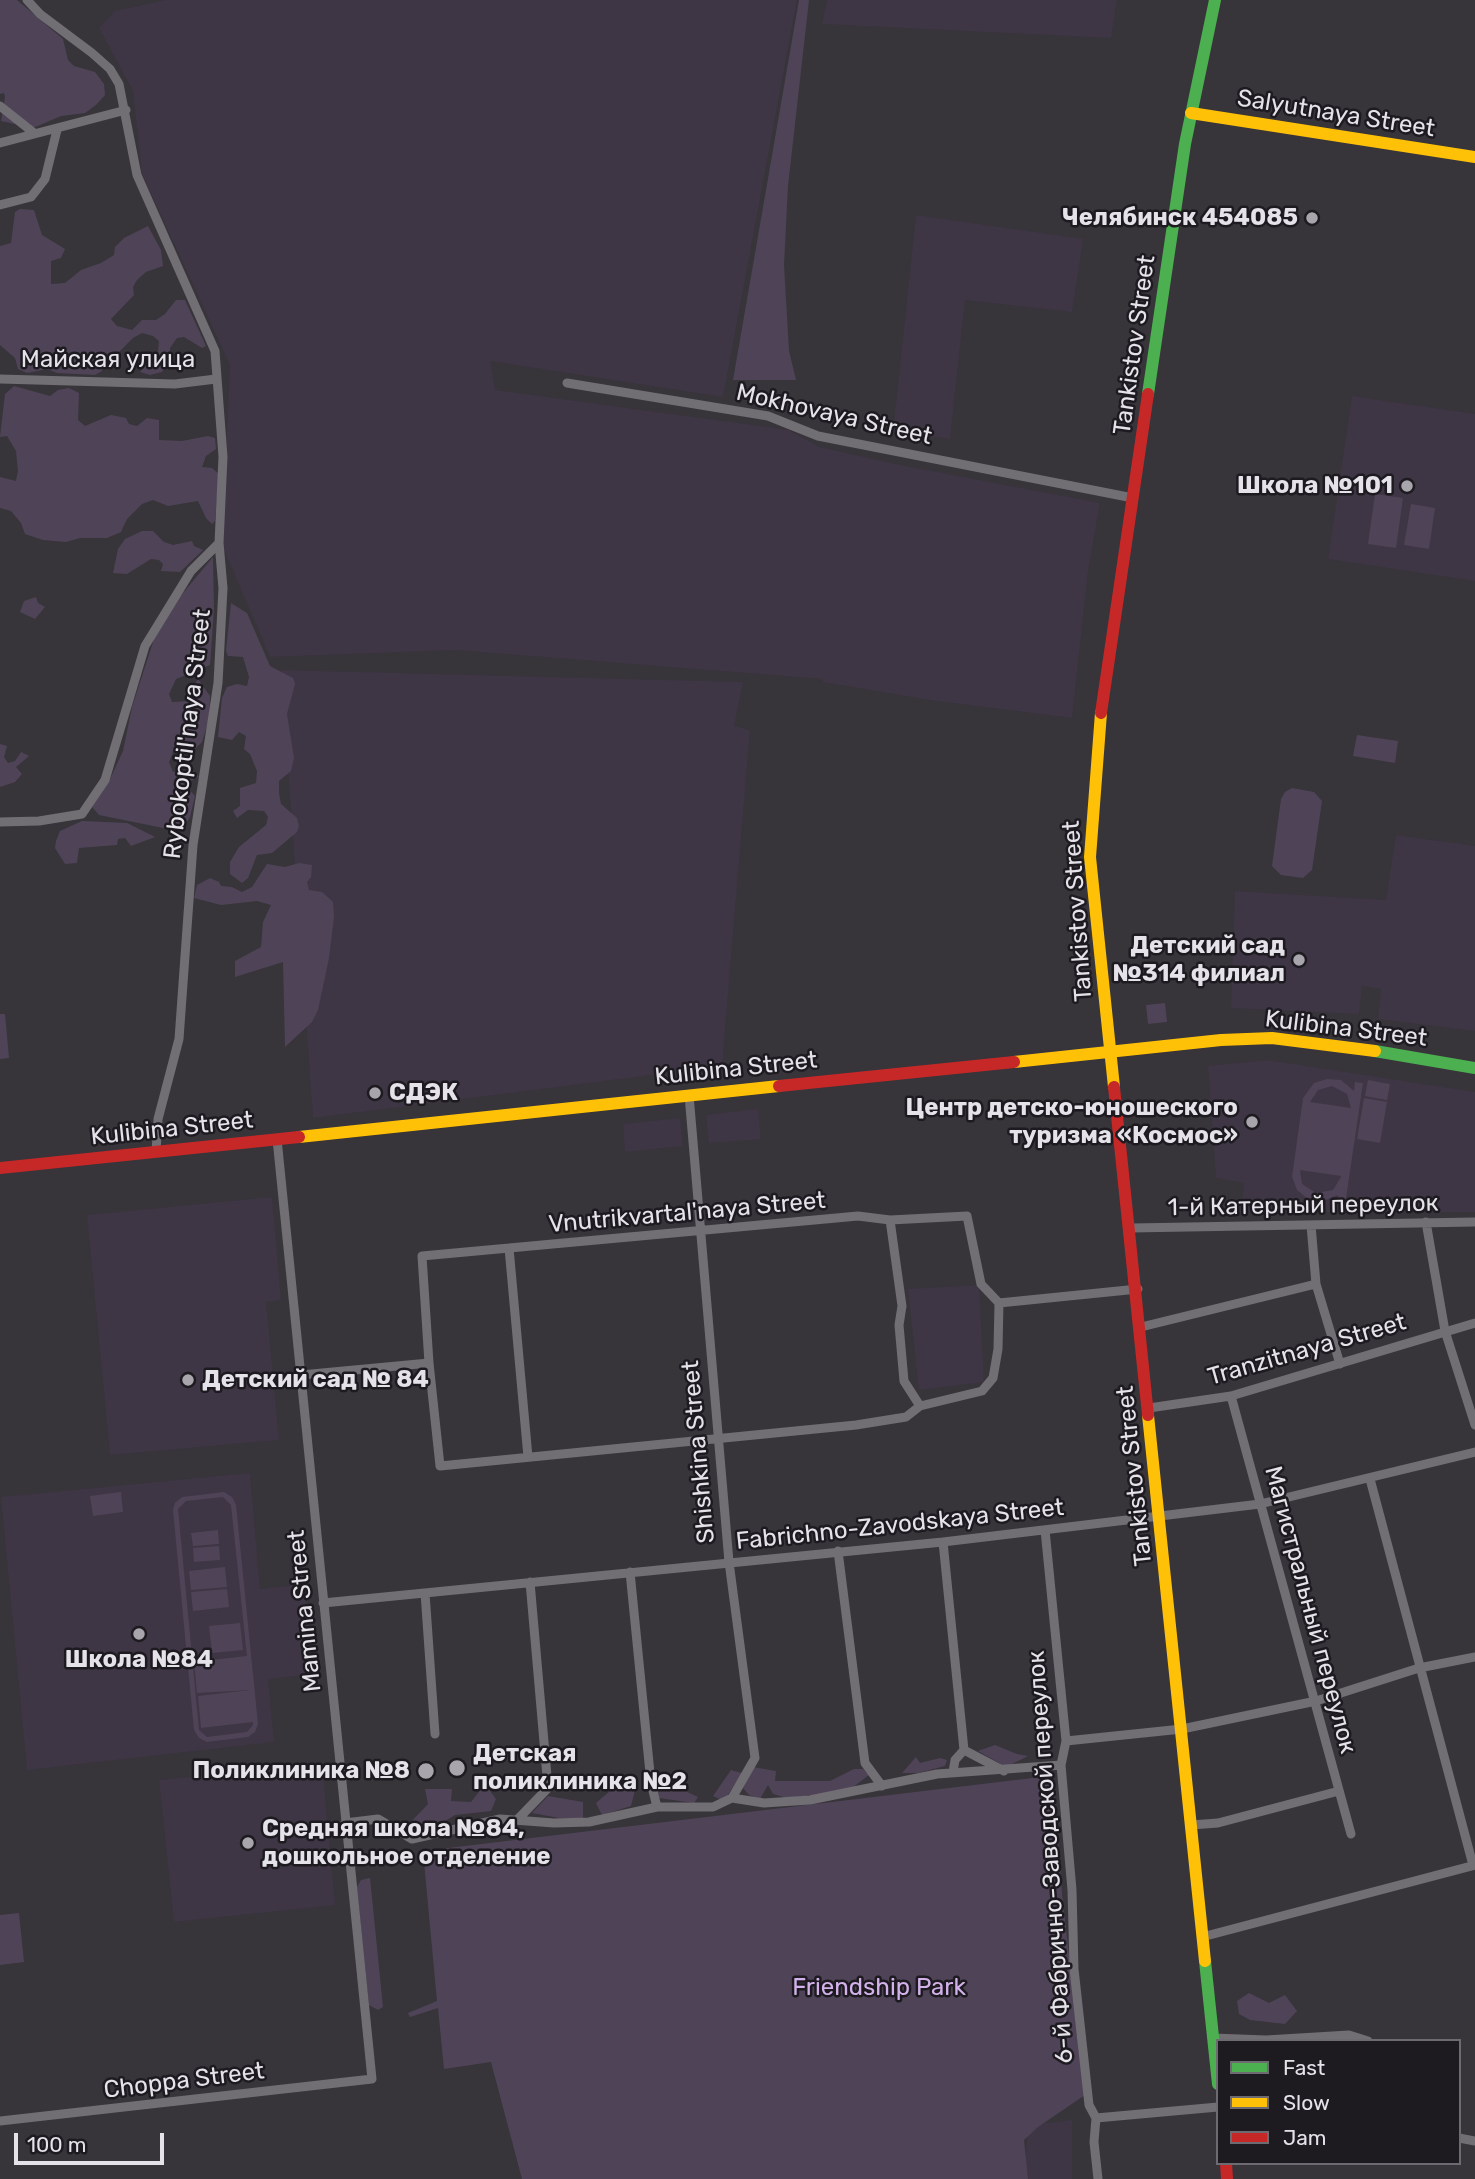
<!DOCTYPE html>
<meta charset="utf-8">
<style>
body{margin:0}
#map{position:relative;width:1475px;height:2179px;overflow:hidden;background:#37343a;font-family:Rubik,sans-serif}
canvas{display:block}
.legend{position:absolute;left:1216px;top:2039px;width:245px;height:126px;box-sizing:border-box;background:#1d1a20;border:2px solid #6d6a71;margin:0;padding:9px 12px;list-style:none;font-size:21px;color:#e6e2ea}
.legend li{display:flex;align-items:center;gap:14px;height:35px}
.legend b{width:35px;border:2px solid #6d6a71}
.scale{position:absolute;left:14px;top:2133px;width:150px;height:32px;box-sizing:border-box;border:4px solid #e6e2ea;border-top:0;padding-left:9px;font-size:21px;line-height:24px;white-space:nowrap;color:#e6e2ea;-webkit-text-stroke:5px #1d1a20;paint-order:stroke}
</style>
<div id="map">
<canvas width="1475" height="2179"></canvas>
<ul class="legend">
<li><b style="height:9px;background:#4caf50"></b>Fast</li>
<li><b style="height:9px;background:#ffc107"></b>Slow</li>
<li><b style="height:9px;background:#c62828"></b>Jam</li>
</ul>
<div class="scale">100 m</div>
</div>
<script>
const ctx = document.querySelector('canvas').getContext('2d');
ctx.lineJoin = 'round';
function fill(path, color) {
  ctx.fillStyle = color;
  ctx.fill(path, 'evenodd');
}
function poly(rows) {
  const path = new Path2D();
  for (const r of rows) {
    path.moveTo(r[0], r[1]);
    for (let i = 2; i < r.length; i += 2) path.lineTo(r[i], r[i + 1]);
  }
  return path;
}
function trace(path, color, width, dash) {
  ctx.strokeStyle = color;
  ctx.lineWidth = width;
  ctx.lineCap = dash ? 'butt' : 'round';
  ctx.setLineDash(dash || []);
  ctx.stroke(path);
}
function drawText(font, color, halo, rows, align = 'center') {
  ctx.font = font + ' Rubik,sans-serif';
  ctx.lineWidth = 5;
  ctx.setLineDash([]);
  ctx.textBaseline = 'middle';
  ctx.strokeStyle = halo;
  ctx.fillStyle = color;
  for (const [text, x, y, turn = 0] of rows) {
    ctx.save();
    ctx.translate(x, y);
    ctx.rotate((+turn || 0) * Math.PI / 180);
    ctx.textAlign = isNaN(turn) ? turn : align;
    if (halo) ctx.strokeText(text, 0, 0);
    ctx.fillText(text, 0, 0);
    ctx.restore();
  }
}
fill(poly([
 [166,0,797,0,723,397,490,361,495,390,789,430,819,447,900,465,1100,503,1088,571,1072,718,929,700,823,682,823,679,455,650,270,657,222,545,230,365,142,174,133,91,99,28,115,11],
 [827,0,1117,0,1111,38,822,24],
 [916,215,1083,239,1072,312,965,300,950,439,893,432],
 [1352,396,1475,414,1475,581,1328,559],
 [281,670,743,682,734,726,750,730,722,1066,313,1118],
 [1396,835,1475,846,1475,1031,1378,1019,1381,989,1362,986,1359,1014,1231,1008,1235,891,1386,900],
 [1267,1060,1475,1092,1475,1212,1241,1212,1244,1183,1216,1178,1208,1066],
 [758,1109,761,1139,709,1143,706,1115],
 [680,1118,683,1146,625,1152,623,1124],
 [272,1197,281,1300,266,1302,279,1440,110,1455,87,1215],
 [979,1285,984,1382,919,1390,908,1289],
 [250,1473,260,1589,304,1584,315,1674,268,1679,274,1742,27,1770,1,1497],
 [322,1764,335,1905,174,1922,159,1780],
 [1072,2120,1072,2179,1024,2179,1028,2125]
]), '#3e3545');
fill(poly([
 [0,0,17,0,63,39,68,60,74,66,95,72,104,84,105,95,96,105,85,113,61,116,33,128,1,121,5,97,4,93,0,94],
 [799,0,809,0,788,186,784,265,789,351,796,380,733,380],
 [20,209,34,210,42,235,65,249,61,258,51,261,51,284,65,283,81,270,101,263,114,255,115,247,124,238,148,226,161,250,163,266,146,272,137,280,133,287,134,295,111,319,117,326,132,330,142,320,156,320,165,314,176,300,185,300,206,346,202,348,184,337,177,338,170,348,170,360,162,372,150,375,140,372,158,351,159,341,153,336,142,333,133,338,108,363,101,365,102,371,95,375,57,373,47,369,27,373,18,369,15,358,0,345,0,246,11,243,15,212],
 [14,386,50,396,58,390,69,388,79,393,78,420,85,426,111,415,126,418,129,424,137,426,147,418,159,420,159,440,182,441,208,436,215,438,216,449,206,456,202,467,212,468,219,474,215,521,212,524,206,518,198,501,168,506,153,500,142,504,127,519,121,532,107,538,80,538,66,542,43,540,25,534,21,523,11,511,0,508,0,477,16,481,18,471,16,451,7,436,0,437,5,394],
 [1375,494,1403,498,1396,548,1368,544],
 [1411,504,1435,508,1429,549,1404,545],
 [142,531,153,531,164,542,173,545,192,541,194,546,203,550,180,572,161,571,163,564,159,560,151,559,127,574,113,573,118,549,125,539],
 [213,557,214,609,210,665,176,679,169,694,172,702,191,701,196,695,195,684,198,679,210,696,209,720,202,742,193,751,181,746,174,749,169,762,173,772,194,771,199,777,188,782,188,788,195,796,190,817,183,828,173,830,99,815,92,807,110,779,123,751,132,707,155,636,173,605],
 [36,597,38,603,45,607,35,619,20,612,24,601],
 [231,603,247,613,270,666,293,678,295,684,287,714,294,758,291,771,279,781,279,793,281,804,297,818,299,826,297,832,272,853,257,855,248,878,242,883,230,874,230,862,239,847,266,825,268,817,264,811,248,810,237,818,233,811,240,806,240,788,256,783,257,771,250,754,244,749,246,736,239,732,232,740,218,737,222,698,227,687,237,684,247,686,249,677,243,657,228,656,226,651],
 [1357,735,1398,741,1395,763,1353,756],
 [0,744,7,746,4,757,8,763,15,761,21,752,29,756,16,767,22,774,15,782,0,787],
 [1292,788,1314,792,1322,801,1312,870,1303,878,1281,875,1272,866,1281,799,1285,792],
 [82,821,127,823,155,837,131,846,125,838,118,839,117,845,79,848,77,863,65,864,55,848,56,841,60,831],
 [299,863,312,865,311,877,307,882,309,890,322,892,333,902,334,917,329,958,318,1010,312,1022,285,1047,283,962,235,977,235,961,261,947,263,922,271,905,257,901,221,905,194,898,197,885,210,878,219,882,221,886,232,887,242,892,252,887,267,864,285,867],
 [1165,1003,1167,1022,1148,1024,1146,1005],
 [0,1014,5,1014,9,1058,0,1059],
 [1327,1079,1341,1080,1354,1091,1355,1082,1363,1083,1345,1205,1337,1204,1338,1195,1323,1201,1308,1199,1297,1190,1292,1177,1303,1098,1314,1083],
 [1332,1086,1347,1094,1351,1108,1310,1102,1318,1090],
 [1300,1170,1341,1176,1341,1177,1333,1190,1316,1193,1302,1184],
 [1368,1080,1390,1084,1387,1100,1365,1096],
 [1364,1098,1387,1102,1380,1143,1357,1139],
 [121,1492,123,1512,93,1516,90,1496],
 [224,1492,232,1497,236,1505,258,1724,255,1732,248,1737,207,1742,199,1738,194,1730,173,1510,175,1503,182,1497],
 [223,1497,231,1505,247,1656,194,1662,197,1693,250,1690,198,1696,201,1728,253,1722,253,1725,247,1732,207,1737,199,1730,178,1509,186,1501],
 [218,1530,219,1544,193,1546,191,1533],
 [219,1546,220,1560,194,1562,193,1548],
 [225,1567,227,1587,191,1590,189,1571],
 [227,1589,229,1607,193,1611,191,1592],
 [240,1623,243,1650,212,1653,209,1626],
 [995,1745,1017,1754,1028,1756,1006,1767,978,1751],
 [916,1757,920,1763,940,1758,947,1760,945,1766,918,1773,902,1773],
 [753,1767,776,1771,775,1781,830,1781,854,1769,863,1769,869,1775,848,1791,787,1798,773,1794,768,1785,760,1799,749,1795,743,1788],
 [731,1770,742,1773,724,1801,713,1796],
 [1049,1776,1049,1781,1054,1780,1062,1894,1085,2095,1038,2127,1024,2140,1028,2179,522,2179,491,2062,444,2069,438,2008,410,2017,408,2013,437,2001,423,1851],
 [485,1784,496,1799,491,1811,455,1815,430,1830,405,1828,428,1804,425,1789,452,1789,451,1801,471,1802],
 [616,1786,635,1790,631,1806,602,1815,596,1803],
 [655,1787,677,1787,698,1797,694,1803,659,1798],
 [548,1796,583,1802,583,1818,559,1818,532,1813],
 [370,1878,383,2007,378,2010,369,2005,357,1887,361,1880],
 [19,1913,24,1962,0,1965,0,1915],
 [1249,1993,1269,2003,1285,1995,1297,2011,1285,2024,1250,2020,1239,2014,1237,2001]
]), '#4f4457');
trace(poly([
 [27,0,40,14,92,53,110,69,119,84,137,175,215,351,223,457,219,543,223,588,218,683,193,845,179,1039,158,1119,156,1152],
 [0,106,34,133],
 [0,143,126,110],
 [0,205,31,197,45,179,57,130],
 [0,379,175,384,216,379],
 [567,383,768,416,818,436,1133,498],
 [0,822,39,821,82,814,105,780,145,646,191,571,219,543],
 [689,1095,729,1562,755,1758,732,1798],
 [890,1220,902,1306,899,1325,904,1381,920,1406],
 [1426,1222,1445,1331,1475,1425],
 [1311,1225,1316,1284,1340,1364],
 [1131,1228,1475,1222],
 [509,1248,528,1457],
 [1141,1327,1316,1284],
 [429,1363,440,1466,856,1425,906,1417,920,1406,982,1391,993,1378,998,1349,999,1303,1138,1289],
 [301,1375,429,1363,422,1256,858,1216,890,1220,967,1216,981,1284,999,1303],
 [1231,1396,1351,1834],
 [1149,1408,1231,1396,1475,1323],
 [1370,1479,1473,1865],
 [1045,1530,1066,1741,1061,1765,1072,1890,1074,1969,1089,2105,1096,2118,1094,2142,1098,2179],
 [943,1542,964,1750],
 [838,1551,865,1763,882,1786],
 [630,1572,651,1783,657,1807],
 [425,1593,435,1734],
 [323,1603,943,1542,1260,1504,1475,1452],
 [1066,1741,1182,1729,1316,1701,1419,1668,1475,1657],
 [953,1772,955,1760,964,1750,1004,1771],
 [518,1819,548,1788,530,1582],
 [345,1823,378,1819,412,1839,500,1819,554,1823,589,1822,657,1807,713,1807,732,1798,764,1803,810,1800,937,1774,1061,1765],
 [1191,1825,1218,1823,1339,1791],
 [1202,1937,1475,1865],
 [1213,2038,1266,2040,1349,2035,1368,2041],
 [1096,2118,1218,2107],
 [0,2121,372,2079,277,1139],
 [1459,2138,1475,2141]
]), '#716e74', 9);
trace(poly([
 [1148,394,1185,144,1215,0],
 [1375,1051,1475,1068],
 [1205,1961,1218,2084]
]), '#4caf50', 12);
trace(poly([
 [1191,113,1475,157],
 [1101,713,1090,857,1114,1087],
 [1014,1062,1221,1040,1272,1038,1375,1051],
 [299,1137,779,1086],
 [1148,1415,1205,1961]
]), '#ffc107', 12);
trace(poly([
 [1101,713,1148,394],
 [779,1086,1014,1062],
 [1114,1087,1148,1415],
 [0,1168,299,1137],
 [1226,2163,1227,2179]
]), '#c62828', 12);
for (const [x, y, r, color] of [
 [1312,218,7,"#a9a5ac"],
 [1407,486,7,"#a9a5ac"],
 [1299,960,7,"#a9a5ac"],
 [375,1093,7,"#a9a5ac"],
 [1252,1122,7,"#a9a5ac"],
 [188,1380,7,"#a9a5ac"],
 [139,1634,7,"#a9a5ac"],
 [457,1768,9,"#a9a5ac"],
 [426,1771,9,"#a9a5ac"],
 [248,1843,7,"#a9a5ac"]
]) {
  const dot = new Path2D();
  dot.arc(x, y, r, 0, 2 * Math.PI);
  ctx.fillStyle = color;
  ctx.fill(dot);
  trace(dot, '#1d1a20', 2.5);
}
drawText('24px', '#e6e2ea', '#1d1a20', [
 ["Salyutnaya Street",1336,114,9],
 ["Tankistov Street",1135,345,-82],
 ["Майская улица",108,360],
 ["Mokhovaya Street",834,415,13],
 ["Rybokoptil'naya Street",188,734,-83],
 ["Tankistov Street",1078,911,-94],
 ["Kulibina Street",1346,1029,7],
 ["Kulibina Street",736,1069,-6],
 ["Kulibina Street",172,1129,-6],
 ["1-й Катерный переулок",1303,1206,-1],
 ["Vnutrikvartal'naya Street",687,1213,-5],
 ["Tranzitnaya Street",1307,1350,-16],
 ["Shishkina Street",699,1452,-95],
 ["Tankistov Street",1135,1476,-96],
 ["Fabrichno-Zavodskaya Street",900,1525,-6],
 ["Магистральный переулок",1310,1610,75],
 ["Mamina Street",305,1611,-96],
 ["6-й Фабрично-Заводской переулок",1051,1857,-94],
 ["Choppa Street",184,2081,-7]
]);
drawText('bold 24px', '#e6e2ea', '#1d1a20', [
 ["Челябинск 454085",1298,218],
 ["Школа №101",1393,486],
 ["Детский сад",1285,946],
 ["№314 филиал",1285,974],
 ["СДЭК",389,1093,"left"],
 ["Центр детско-юношеского",1238,1108],
 ["туризма «Космос»",1238,1136],
 ["Детский сад № 84",202,1380,"left"],
 ["Школа №84",139,1660,"center"],
 ["Детская",473,1754,"left"],
 ["поликлиника №2",473,1782,"left"],
 ["Поликлиника №8",410,1771],
 ["Средняя школа №84,",262,1829,"left"],
 ["дошкольное отделение",262,1857,"left"]
], 'right');
drawText('24px', '#d3b2ec', '#1d1a20', [
 ["Friendship Park",879,1988]
]);
</script>
